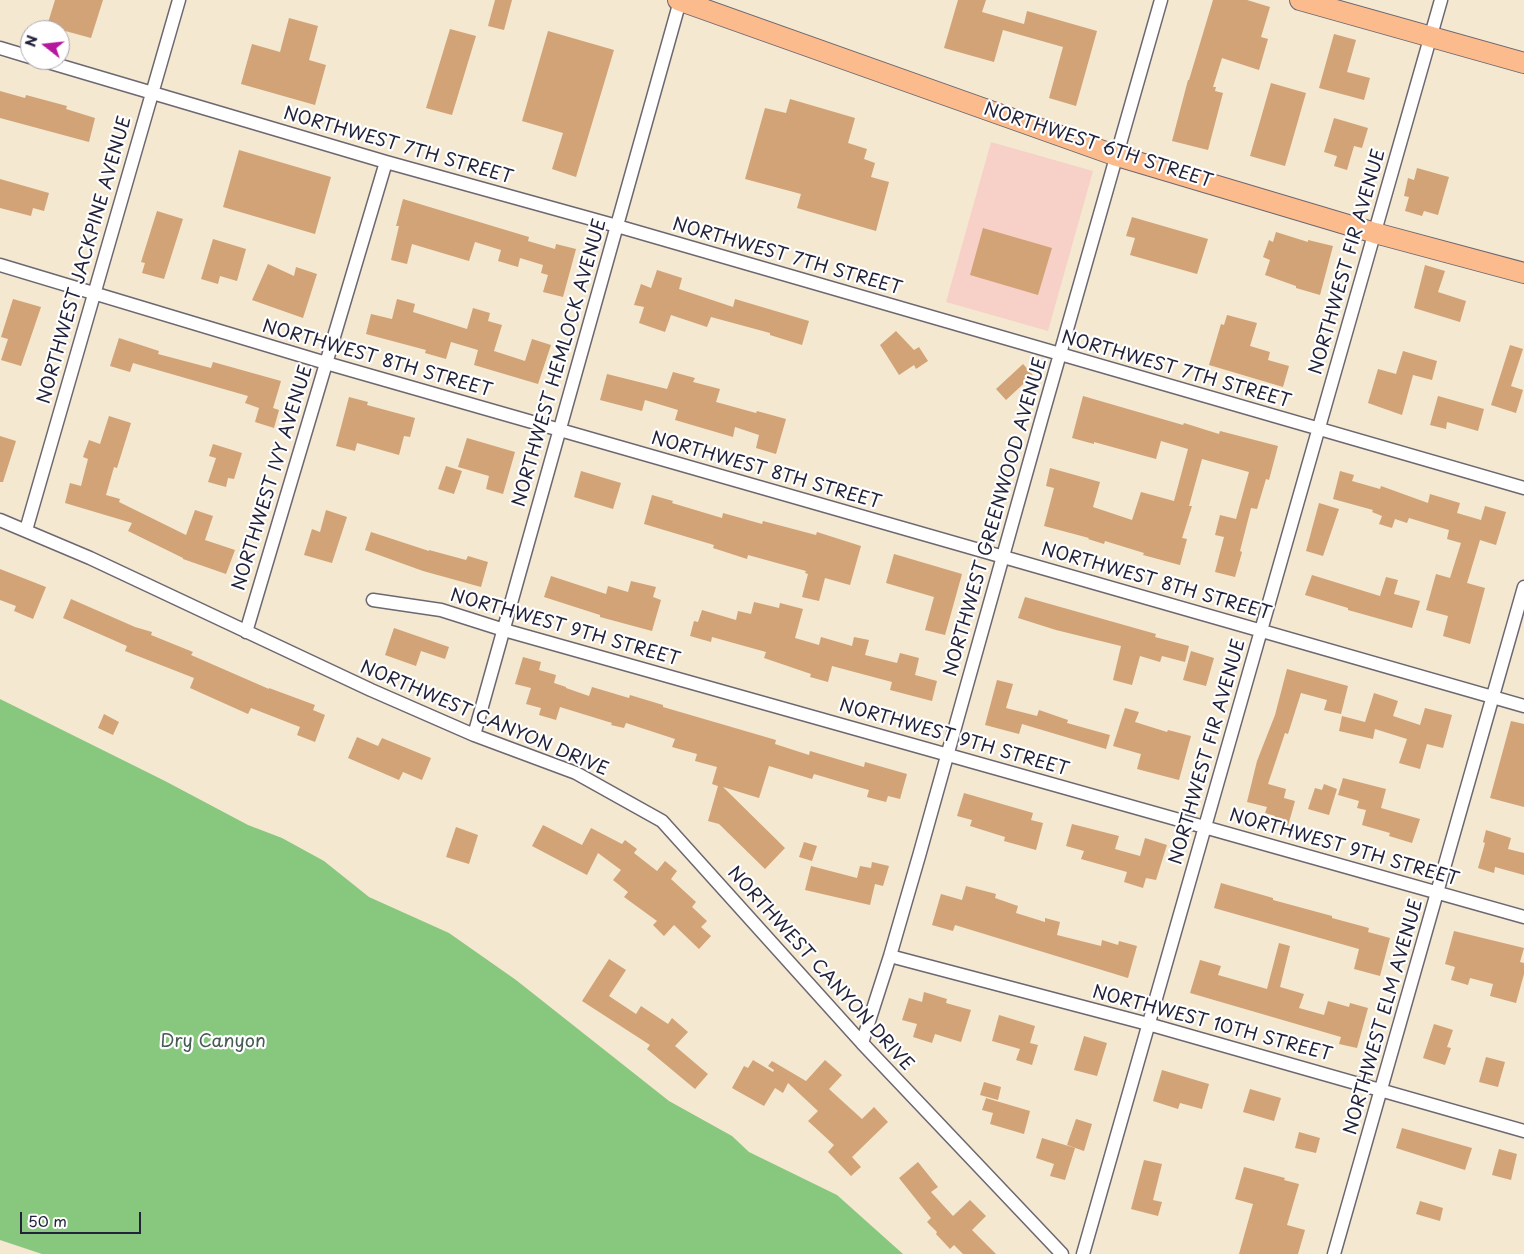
<!DOCTYPE html>
<style>
body{margin:0}
#map{position:relative;width:1524px;height:1254px;overflow:hidden;background:#f4e8d1;font-family:"Playpen Sans",sans-serif}
canvas{display:block}
.north{position:absolute;left:20px;top:20px;width:50px;height:50px;box-sizing:border-box;background:#fff;border:1px solid #a7a7b1;border-radius:50%;rotate:286deg;font-size:14px;font-weight:700;line-height:20px;text-align:center;color:#22223b}
.north::after{content:'';display:block;margin:auto;width:18px;height:22px;background:#b5179e;clip-path:polygon(50% 0,100% 100%,50% 72%,0 100%)}
.scale{position:absolute;left:20px;top:1212px;width:121px;height:22px;box-sizing:border-box;border:2px solid #22223b;border-top:0;padding-left:6px;font-size:15px;line-height:18px;white-space:nowrap;color:#22223b;-webkit-text-stroke:4px #fff;paint-order:stroke}
</style>
<div id="map">
<canvas width="1524" height="1254"></canvas>
<div class="north">N</div>
<div class="scale">50 m</div>
</div>
<script>
const ctx = document.querySelector('canvas').getContext('2d');
ctx.lineJoin = 'round';
function fill(path, color) {
  ctx.fillStyle = color;
  ctx.fill(path, 'evenodd');
}
function poly(rows) {
  const path = new Path2D();
  for (const r of rows) {
    path.moveTo(r[0], r[1]);
    for (let i = 2; i < r.length; i += 2) path.lineTo(r[i], r[i + 1]);
  }
  return path;
}
function trace(path, color, width, dash) {
  ctx.strokeStyle = color;
  ctx.lineWidth = width;
  ctx.lineCap = dash ? 'butt' : 'round';
  ctx.setLineDash(dash || []);
  ctx.stroke(path);
}
function drawText(font, color, halo, rows, align = 'center') {
  ctx.font = font + ' "Playpen Sans",sans-serif';
  ctx.lineWidth = 4.5;
  ctx.setLineDash([]);
  ctx.textBaseline = 'middle';
  ctx.strokeStyle = halo;
  ctx.fillStyle = color;
  for (const [text, x, y, turn = 0] of rows) {
    ctx.save();
    ctx.translate(x, y);
    ctx.rotate((+turn || 0) * Math.PI / 180);
    ctx.textAlign = isNaN(turn) ? turn : align;
    if (halo) ctx.strokeText(text, 0, 0);
    ctx.fillText(text, 0, 0);
    ctx.restore();
  }
}
fill(poly([
 [991,142,1093,171,1048,331,946,302]
]), '#f7d1c8');
fill(poly([
 [0,699,165,781,248,825,282,838,324,861,369,897,449,933,516,980,669,1101,732,1136,749,1152,837,1195,903,1254,42,1254,0,1240]
]), '#88c77e');
fill(poly([
 [55,0,103,0,91,38,47,26],
 [495,0,512,0,504,30,488,26],
 [958,0,986,0,982,12,1024,24,1027,11,1097,31,1076,106,1049,98,1063,47,1003,30,994,62,944,48],
 [1213,0,1247,0,1270,7,1261,37,1268,39,1259,70,1222,58,1213,87,1216,87,1215,91,1223,93,1208,150,1172,141,1188,80,1189,80],
 [289,18,318,26,309,60,326,65,315,105,241,84,252,44,280,52],
 [450,29,476,36,452,115,426,108],
 [548,31,614,50,576,177,552,169,563,133,522,121],
 [1334,34,1356,40,1347,72,1370,78,1364,100,1319,88],
 [1271,83,1306,93,1285,166,1250,156],
 [0,91,25,98,26,95,67,106,66,109,95,118,89,142,0,118],
 [790,99,855,118,848,143,867,149,864,159,875,163,871,177,889,182,876,231,797,208,801,194,745,179,765,108,786,113],
 [1334,118,1368,128,1362,148,1354,146,1347,170,1334,166,1337,156,1324,152],
 [239,150,331,177,315,234,223,207],
 [1417,168,1449,177,1438,215,1424,211,1422,216,1405,211,1409,197,1404,196,1408,178,1414,180],
 [0,179,49,193,44,211,33,208,31,216,0,208],
 [403,199,529,237,528,241,555,249,556,244,576,249,563,297,543,292,548,275,541,273,543,265,520,258,518,267,498,261,501,250,475,242,469,261,412,244,407,264,391,260,399,226,396,226],
 [157,211,183,219,164,279,142,273,145,263,141,262],
 [1132,217,1208,239,1197,274,1130,255,1135,238,1126,236],
 [983,228,1052,248,1038,295,970,275],
 [1276,232,1308,242,1308,240,1333,246,1320,295,1296,288,1296,286,1265,275,1270,260,1263,257,1269,240,1273,242],
 [213,239,246,249,237,281,220,276,218,284,201,279],
 [268,264,294,276,296,267,317,274,303,318,252,300],
 [1425,265,1445,271,1438,292,1466,301,1460,322,1414,308],
 [657,270,682,278,679,289,733,307,735,299,809,321,802,345,770,335,770,333,711,317,707,327,671,315,665,332,639,323,644,307,634,305,641,284,651,288],
 [13,299,41,307,21,366,1,360,8,339,1,337],
 [397,299,415,304,413,312,467,329,473,308,490,313,488,321,502,325,494,351,525,361,532,339,551,345,538,384,474,365,478,350,451,342,446,359,425,353,426,350,366,334,371,314,392,319],
 [1227,315,1257,323,1250,346,1270,352,1268,360,1289,366,1283,387,1209,365,1221,324,1224,325],
 [896,331,914,350,919,347,928,361,916,369,914,365,899,375,880,345],
 [119,338,159,351,158,354,211,368,213,362,281,381,273,408,279,410,274,428,255,422,259,408,245,403,248,396,133,363,130,372,110,366],
 [1510,345,1523,349,1511,386,1523,390,1516,413,1491,405],
 [1403,351,1437,361,1432,380,1413,375,1402,415,1368,403,1378,369,1396,374],
 [1023,364,1033,375,1006,400,996,389],
 [673,372,695,378,693,382,720,389,716,402,756,413,757,411,786,419,776,454,756,448,759,435,735,427,733,437,675,420,678,410,645,400,642,411,600,400,607,374,667,389],
 [1083,396,1183,425,1184,423,1219,434,1220,431,1278,446,1269,480,1266,479,1257,509,1251,508,1240,551,1242,552,1235,577,1215,572,1224,537,1215,535,1220,515,1236,519,1249,472,1202,459,1189,506,1192,506,1182,538,1187,539,1180,565,1143,555,1144,553,1105,541,1104,544,1088,539,1089,538,1044,526,1054,488,1046,486,1050,468,1100,482,1093,507,1132,520,1141,492,1174,501,1188,449,1161,441,1156,459,1094,442,1094,444,1072,438],
 [1438,396,1484,409,1478,431,1447,422,1446,429,1430,425],
 [349,397,368,402,367,405,415,418,410,437,404,436,399,455,357,443,355,451,336,446],
 [109,416,131,423,117,468,114,467,106,495,120,499,119,502,186,535,195,510,213,516,205,540,235,550,226,574,183,559,183,558,128,531,132,523,65,503,70,483,81,486,88,459,83,457,89,440,100,444],
 [0,436,16,441,3,482,0,482],
 [467,438,515,452,503,494,486,489,489,476,458,467],
 [213,444,242,453,234,479,228,478,226,487,208,482,216,458,209,456],
 [446,466,462,471,454,494,438,489],
 [581,471,621,483,613,509,574,497],
 [1340,471,1354,475,1352,481,1380,489,1381,486,1428,503,1430,494,1460,503,1457,513,1481,520,1485,506,1506,512,1496,545,1480,540,1467,583,1485,588,1470,644,1443,636,1448,616,1426,610,1436,574,1450,578,1461,543,1447,539,1449,530,1409,518,1407,523,1395,519,1392,528,1379,524,1382,516,1372,512,1373,510,1333,499],
 [652,495,673,501,672,503,722,518,723,513,762,524,763,521,816,535,817,532,861,546,850,585,825,578,819,601,802,597,808,574,805,573,806,571,748,555,747,559,713,548,714,545,644,524],
 [1319,503,1339,509,1323,556,1306,551],
 [326,510,347,517,332,563,304,555,312,529,320,532],
 [371,532,429,551,429,550,466,560,468,556,488,562,481,587,423,571,365,550],
 [894,554,962,574,945,635,925,630,934,597,886,583],
 [0,569,46,587,33,619,14,611,16,606,0,600],
 [1312,575,1380,596,1386,577,1398,580,1394,594,1420,601,1412,628,1348,610,1348,608,1305,595],
 [551,576,606,594,608,586,628,592,631,581,656,587,653,597,661,600,652,631,600,617,600,615,544,597],
 [1025,597,1156,634,1155,637,1189,646,1185,662,1162,656,1160,662,1140,656,1132,685,1113,680,1121,646,1056,630,1018,618],
 [71,599,135,627,152,632,151,635,193,652,191,655,269,689,269,688,315,705,313,710,325,715,315,742,297,735,300,727,251,708,248,714,190,688,194,678,125,651,127,646,63,618],
 [754,602,779,608,780,603,803,609,795,638,819,645,821,637,852,646,854,637,869,640,865,655,897,663,900,653,919,658,915,675,937,681,932,701,890,690,892,682,832,666,828,682,810,677,811,674,764,658,766,652,712,637,711,642,690,636,694,621,698,622,702,610,736,620,738,611,751,614],
 [394,628,449,647,445,659,421,651,416,666,385,655],
 [1191,651,1214,658,1206,686,1183,680],
 [523,657,541,662,539,670,556,675,554,683,566,687,566,688,589,696,592,687,629,698,630,695,663,705,663,707,776,740,775,744,809,755,810,751,864,767,865,762,907,774,900,799,888,796,886,802,867,797,869,790,858,787,814,774,812,779,769,766,759,798,723,787,785,848,765,869,719,824,708,821,718,786,712,784,717,767,695,761,697,754,672,747,675,739,626,723,624,728,611,725,612,723,560,707,556,720,539,715,541,708,526,704,531,688,515,684],
 [1287,669,1348,686,1341,714,1324,710,1327,700,1301,693,1288,734,1285,733,1268,784,1286,789,1284,798,1295,801,1288,826,1273,822,1275,816,1265,813,1267,807,1247,802,1257,761,1275,715],
 [997,680,1013,684,1006,708,1037,716,1039,710,1068,720,1067,723,1110,735,1106,749,1022,724,1019,734,985,725],
 [1374,693,1398,701,1393,716,1420,725,1425,708,1452,715,1443,748,1427,744,1420,769,1399,763,1407,739,1375,729,1373,739,1339,731,1342,716,1365,722],
 [1125,708,1139,712,1135,722,1167,732,1168,730,1191,736,1179,780,1137,769,1141,754,1113,746],
 [104,714,119,722,113,735,98,728],
 [1511,721,1524,724,1524,807,1490,798],
 [357,737,378,746,382,738,431,758,422,780,403,772,399,780,348,758],
 [1343,778,1386,789,1381,808,1420,819,1412,843,1389,836,1390,833,1362,825,1366,810,1357,808,1359,801,1338,795],
 [1324,784,1337,789,1329,815,1308,809,1315,788,1322,790],
 [964,793,1033,813,1031,820,1043,823,1036,850,1004,841,1005,837,970,826,972,820,957,816],
 [1072,824,1119,836,1115,849,1140,856,1145,838,1167,845,1156,880,1146,878,1143,888,1124,882,1127,872,1081,859,1084,851,1066,846],
 [543,825,582,845,591,828,622,844,625,840,637,849,634,853,657,871,665,861,677,871,671,879,696,902,692,907,707,921,701,927,711,936,699,949,674,925,664,936,653,925,657,921,624,897,628,892,613,880,621,870,598,853,587,875,532,846],
 [456,827,478,835,469,864,446,857],
 [1486,830,1511,838,1508,849,1524,853,1524,875,1495,867,1494,873,1478,868,1485,843,1483,842],
 [804,842,817,846,812,861,799,857],
 [872,862,889,866,883,886,875,884,870,905,805,890,811,866,857,878,860,866,871,868],
 [1221,883,1273,898,1273,900,1332,916,1332,918,1369,928,1368,932,1390,938,1380,976,1354,969,1359,949,1214,908],
 [966,886,996,894,995,898,1018,906,1016,913,1045,922,1045,918,1060,922,1057,935,1101,946,1102,940,1118,945,1119,941,1137,946,1128,978,955,925,953,931,932,925,941,894,962,900],
 [1454,931,1524,948,1520,962,1524,963,1524,974,1516,1003,1490,996,1493,984,1470,978,1468,985,1451,980,1455,967,1445,964],
 [1279,943,1290,946,1280,987,1304,994,1299,1008,1324,1015,1328,1001,1349,1007,1350,1003,1368,1008,1357,1048,1339,1044,1341,1037,1190,993,1200,960,1221,966,1218,975,1267,989],
 [609,959,626,970,609,996,636,1014,641,1006,668,1024,672,1018,688,1032,675,1046,708,1074,695,1089,647,1049,650,1045,582,1001],
 [924,992,947,999,946,1003,971,1010,961,1042,935,1034,932,1043,913,1037,917,1024,902,1020,909,998,922,1002],
 [999,1015,1035,1026,1030,1043,1038,1045,1032,1065,1016,1060,1020,1049,992,1041],
 [1434,1024,1453,1030,1447,1047,1451,1048,1445,1065,1423,1058],
 [1084,1036,1107,1043,1097,1076,1074,1070],
 [1486,1057,1505,1062,1498,1087,1479,1082],
 [753,1060,773,1072,774,1070,768,1066,772,1061,806,1081,825,1060,842,1075,829,1089,862,1119,874,1107,888,1122,852,1157,861,1167,851,1176,828,1152,834,1145,808,1121,818,1111,788,1083,783,1093,775,1088,764,1106,732,1088,744,1066,748,1068],
 [1162,1070,1209,1084,1202,1109,1180,1103,1178,1109,1153,1101],
 [984,1082,1001,1087,998,1100,980,1095],
 [1250,1089,1281,1098,1274,1121,1243,1112],
 [986,1098,1030,1111,1024,1134,990,1124,993,1113,982,1110],
 [1076,1119,1092,1124,1084,1151,1067,1145],
 [1402,1128,1472,1148,1465,1170,1396,1148],
 [1299,1132,1320,1138,1316,1153,1295,1148],
 [1042,1138,1075,1148,1065,1180,1050,1176,1054,1164,1036,1158],
 [1499,1149,1517,1154,1511,1180,1492,1175],
 [1144,1160,1162,1164,1153,1200,1162,1202,1158,1216,1131,1209],
 [918,1162,938,1187,931,1192,953,1216,970,1200,986,1216,972,1230,996,1254,963,1254,954,1245,950,1249,936,1234,937,1232,927,1222,931,1218,899,1178],
 [1244,1167,1285,1178,1284,1180,1299,1184,1287,1225,1305,1230,1298,1254,1239,1254,1253,1204,1235,1199],
 [1420,1201,1443,1208,1440,1221,1416,1214]
]), '#d1a376');
const street = poly([
 [0,48,30,57],
 [41,60,386,162,617,226,1524,488],
 [0,265,326,363,1524,706],
 [0,520,90,558,371,690,474,735,576,773,662,821,862,1043,1062,1254],
 [26,530,179,0],
 [373,600,441,610,504,630,1524,917],
 [246,632,386,162],
 [474,735,680,1],
 [890,956,1148,1024,1524,1131],
 [862,1043,890,956,919,856,1042,417,1161,0],
 [1083,1254,1441,0],
 [1334,1254,1524,587]
]);
const primary = poly([
 [678,0,1117,156,1375,233,1524,273],
 [1300,0,1524,63]
]);
trace(street, '#6c6770', 15);
trace(primary, '#6c6770', 22);
trace(street, '#fff', 12);
trace(primary, '#fbbb8d', 20);
drawText('18px', '#22223b', '#fff', [
 ["NORTHWEST 7TH STREET",398,146,16],
 ["NORTHWEST 6TH STREET",1098,146,18],
 ["NORTHWEST 7TH STREET",787,257,16],
 ["NORTHWEST JACKPINE AVENUE",85,260,-74],
 ["NORTHWEST FIR AVENUE",1348,262,-74],
 ["NORTHWEST 8TH STREET",377,359,16],
 ["NORTHWEST HEMLOCK AVENUE",560,363,-74],
 ["NORTHWEST 7TH STREET",1176,370,16],
 ["NORTHWEST 8TH STREET",766,471,16],
 ["NORTHWEST IVY AVENUE",273,478,-73],
 ["NORTHWEST GREENWOOD AVENUE",996,517,-74],
 ["NORTHWEST 8TH STREET",1156,582,16],
 ["NORTHWEST 9TH STREET",565,628,16],
 ["NORTHWEST CANYON DRIVE",484,719,23],
 ["NORTHWEST 9TH STREET",954,738,16],
 ["NORTHWEST FIR AVENUE",1208,752,-74],
 ["NORTHWEST 9TH STREET",1344,848,16],
 ["NORTHWEST CANYON DRIVE",820,969,48],
 ["NORTHWEST ELM AVENUE",1384,1017,-74],
 ["NORTHWEST 10TH STREET",1212,1024,15]
]);
drawText('18px', '#465c52', '#fff', [
 ["Dry Canyon",213,1042]
]);
</script>
